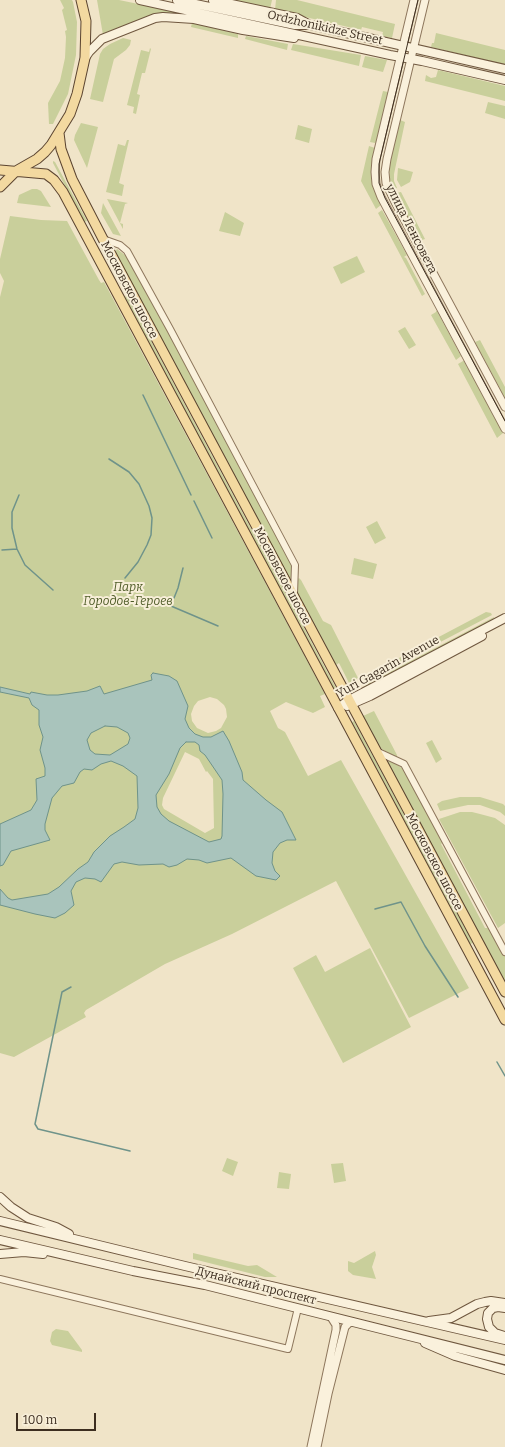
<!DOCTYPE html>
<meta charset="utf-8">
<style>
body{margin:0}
#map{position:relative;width:505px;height:1447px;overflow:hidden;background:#f0e4c8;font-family:Bitter,serif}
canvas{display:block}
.scale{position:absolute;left:16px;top:1413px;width:80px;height:18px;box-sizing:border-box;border:2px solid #3d2e20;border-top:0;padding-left:5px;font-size:12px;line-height:14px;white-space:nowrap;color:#3d2e20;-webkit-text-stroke:3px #f7eed8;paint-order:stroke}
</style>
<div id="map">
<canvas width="505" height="1447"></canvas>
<div class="scale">100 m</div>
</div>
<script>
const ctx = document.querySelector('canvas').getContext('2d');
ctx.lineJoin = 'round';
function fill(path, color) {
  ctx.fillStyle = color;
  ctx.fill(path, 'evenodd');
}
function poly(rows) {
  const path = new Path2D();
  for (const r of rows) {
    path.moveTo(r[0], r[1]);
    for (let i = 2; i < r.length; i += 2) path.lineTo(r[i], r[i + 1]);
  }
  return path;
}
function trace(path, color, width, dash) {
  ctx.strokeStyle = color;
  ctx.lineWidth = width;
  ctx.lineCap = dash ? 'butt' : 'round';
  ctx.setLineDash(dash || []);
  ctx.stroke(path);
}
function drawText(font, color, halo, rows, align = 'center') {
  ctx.font = font + ' Bitter,serif';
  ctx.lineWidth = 4;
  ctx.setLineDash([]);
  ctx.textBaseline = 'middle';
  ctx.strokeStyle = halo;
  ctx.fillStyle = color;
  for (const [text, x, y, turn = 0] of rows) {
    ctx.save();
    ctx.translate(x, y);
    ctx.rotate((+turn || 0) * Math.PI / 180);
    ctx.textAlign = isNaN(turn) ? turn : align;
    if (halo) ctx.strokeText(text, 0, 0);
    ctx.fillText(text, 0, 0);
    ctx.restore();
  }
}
fill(poly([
 [60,0,72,0,73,2,77,22,76,55,68,94,53,124,49,124,48,103,60,81,65,58,66,37,65,31,67,30,62,10,64,8],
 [97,0,119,0,182,13,160,14,147,17,103,35],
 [233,0,272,0,270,9],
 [276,0,297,0,395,24,392,38,382,36,383,32,362,27,361,30,275,10],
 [192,23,238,34,238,38,191,27],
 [436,33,505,50,505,65,431,47,432,43,434,43],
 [246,36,288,44,287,50,245,39],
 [123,38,131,40,130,45,126,50,114,59,103,102,90,99,100,54,103,49,110,44],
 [293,44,361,55,359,66,291,50],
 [150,48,151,49,145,73,142,73,137,94,140,95,136,114,133,113,134,107,127,105,141,50,149,52],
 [365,56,387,60,383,72,362,67],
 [438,70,505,86,505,101,425,81,426,75,431,78,436,77],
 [383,91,388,92,376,142,375,143,370,142],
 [488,102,505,106,505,119,485,113],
 [400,120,405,122,394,174,394,181,397,188,394,189,392,188,390,179,389,167],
 [81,123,98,127,87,168,74,140,75,135],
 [298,125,312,129,309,143,295,139],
 [127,140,129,140,119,183,124,185,122,196,106,192,118,144,125,146],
 [369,146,375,148,371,168,372,184,381,205,376,209,361,181],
 [53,161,55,162,87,221,84,222,53,163],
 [398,168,413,172,410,182,401,187,397,180],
 [32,189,37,189,41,191,51,207,17,203,19,195],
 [401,192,425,239,422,240,422,238,420,239,396,195,396,193],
 [107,199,128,203,125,204,120,223,123,224,123,229],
 [103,203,121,236,113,234,101,213],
 [382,210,407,255,404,257,406,258,425,294,422,296,378,213],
 [225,212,244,223,240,236,219,231],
 [10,216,41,220,67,221,99,280,101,283,104,282,325,694,320,696,325,707,313,713,286,702,270,711,278,728,285,732,308,776,341,760,469,988,409,1018,336,881,232,934,165,964,86,1010,84,1013,86,1017,14,1057,0,1053,0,297,4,281,0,273,0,259],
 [210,697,217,699,224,705,226,709,227,717,221,728,216,731,208,733,197,728,192,721,191,714,194,706,198,701],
 [185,752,199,759,206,772,207,771,213,779,214,828,205,833,164,809,162,805,163,798],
 [117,249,130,259,292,565,291,578,289,578,123,267,115,252],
 [357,256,365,272,341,284,333,267],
 [127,296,337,690,335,691,124,297],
 [436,311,437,311,461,356,456,360,431,315,436,312],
 [405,327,416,345,409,349,398,331],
 [480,340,505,387,505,398,475,342],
 [463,361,464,361,503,433,497,438,458,364],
 [377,521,386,538,375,544,366,527],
 [354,558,377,564,373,579,351,574],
 [299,578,301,580,323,621,331,625,358,678,349,683,339,663,336,665,298,594,297,580],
 [486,612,491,613,492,615,364,682,362,679,363,677],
 [494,617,493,621,367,688,365,685],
 [374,711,397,755,397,758,395,758,379,747,363,716],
 [354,721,473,943,470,944,352,722],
 [432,740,442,759,436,763,426,743],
 [389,760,402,768,406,772,444,842,441,844,485,928,490,928,505,956,505,982,388,763,388,761],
 [460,797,480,797,503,804,505,806,505,816,500,812,480,805,468,805,440,811,437,804,442,801],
 [460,812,472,812,480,814,495,818,505,825,505,923,498,928,439,819],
 [370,948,411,1027,343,1063,293,968,316,955,325,972],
 [227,1158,238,1162,233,1176,222,1171],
 [343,1163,346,1181,334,1183,331,1164],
 [279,1172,291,1174,289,1189,277,1188],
 [375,1251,376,1255,372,1267,376,1279,353,1275,348,1271,348,1261,354,1263],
 [193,1253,248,1266,257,1265,277,1277,265,1277,193,1259],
 [56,1329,68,1331,82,1350,82,1352,52,1345,50,1341,52,1332]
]), '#c9cf9b');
const water = poly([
 [153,673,169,676,177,681,188,706,185,719,189,728,195,734,203,737,211,737,223,731,229,741,242,772,243,780,266,800,282,812,296,840,287,840,280,843,273,852,272,863,275,871,280,876,276,880,256,876,231,858,207,863,199,860,187,859,177,865,169,867,163,864,139,865,122,862,114,864,101,882,95,879,85,878,76,882,71,891,74,905,65,913,55,918,35,914,0,905,0,889,8,898,12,900,48,894,59,887,78,869,88,862,94,852,110,836,124,827,135,819,138,808,137,776,123,766,111,761,101,764,92,770,84,769,80,772,74,783,62,786,52,798,45,824,45,830,50,840,11,851,3,865,0,866,0,824,31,810,37,800,36,779,45,776,45,768,40,750,43,737,39,725,39,710,32,705,29,698,0,692,0,687,30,694,31,692,47,695,58,695,87,691,100,686,104,694,152,680,151,675,153,673],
 [105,726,117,727,128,733,130,738,128,744,110,755,95,754,90,750,87,740,91,733,105,726],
 [186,742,195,742,199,745,200,751,205,755,222,780,223,794,222,836,221,839,209,842,169,821,161,814,157,807,156,795,169,774,180,748,186,742]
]);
fill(water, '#a9c4bc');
trace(water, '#6f938a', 1);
trace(poly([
 [143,395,191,495],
 [109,459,129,472,139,484,149,506,152,518,151,535,147,545,138,562,125,578],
 [19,495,12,512,12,528,17,549,25,565,53,590],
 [194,501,212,538],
 [2,550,17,549],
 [154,603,167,603,174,598,178,588,183,568],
 [167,603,171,606,218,626],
 [375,909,401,902,425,946,458,997],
 [71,987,62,992,35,1124,38,1129,130,1151],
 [497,1062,505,1076]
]), '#6f938a', 1.5);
const minor = poly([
 [103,239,120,245,127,251,170,329,295,565,294,594],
 [376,751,404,764,505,952],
 [0,1279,288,1349,298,1308]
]);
const tertiary = poly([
 [414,0,376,159,375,172,376,184,381,197,505,429],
 [425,0,387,159,385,172,386,183,395,202,505,407],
 [311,1447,336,1330,336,1325,331,1317],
 [317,1447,328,1394,345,1327,349,1323,353,1322]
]);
const secondary = poly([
 [140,0,390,55,422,61,505,80],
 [177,0,295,25,311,25,505,69],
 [213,0,297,18,308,24],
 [85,58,89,52,102,39,155,18,163,17,194,19,243,30,294,38],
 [347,706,370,696,482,636],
 [338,708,349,700,505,618],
 [0,1197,11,1207,28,1218,56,1227,69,1234],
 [0,1221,185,1266,505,1340],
 [0,1240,133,1271,205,1285,505,1360],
 [0,1254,24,1252,43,1254],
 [429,1321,451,1318,477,1304,485,1302,491,1301,505,1303],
 [504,1336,495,1333,489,1327,487,1319,488,1313,493,1308,498,1307,505,1308],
 [425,1343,455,1356,505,1370]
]);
const primary = poly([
 [59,133,61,149,72,179,103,239,505,992],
 [0,170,46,174,54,180,63,192,505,1020],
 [0,187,16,171,37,159,45,152,51,145,70,114,77,94,85,58,86,21,81,0]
]);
trace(minor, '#8d765c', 8);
trace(tertiary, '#8d765c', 9);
trace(secondary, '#6f573f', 10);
trace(primary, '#5b4430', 11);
trace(minor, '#faf1dc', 6);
trace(tertiary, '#faf1dc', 7);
trace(secondary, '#faf1dc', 8);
trace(primary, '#f3d9a0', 9);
trace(poly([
 [418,0,379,164,379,183,385,198,505,421]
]), '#3d2e20', 1);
drawText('12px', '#3d2e20', '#f7eed8', [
 ["Ordzhonikidze Street",325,28,13],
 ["улица Ленсовета",411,229,63],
 ["Московское шоссе",129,290,62],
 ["Московское шоссе",282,576,62],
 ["Yuri Gagarin Avenue",388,667,-29],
 ["Московское шоссе",434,862,62],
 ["Дунайский проспект",256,1286,14]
]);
drawText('italic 12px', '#4d5a26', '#f7eed8', [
 ["Парк",128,588],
 ["Городов-Героев",128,602]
]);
</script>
